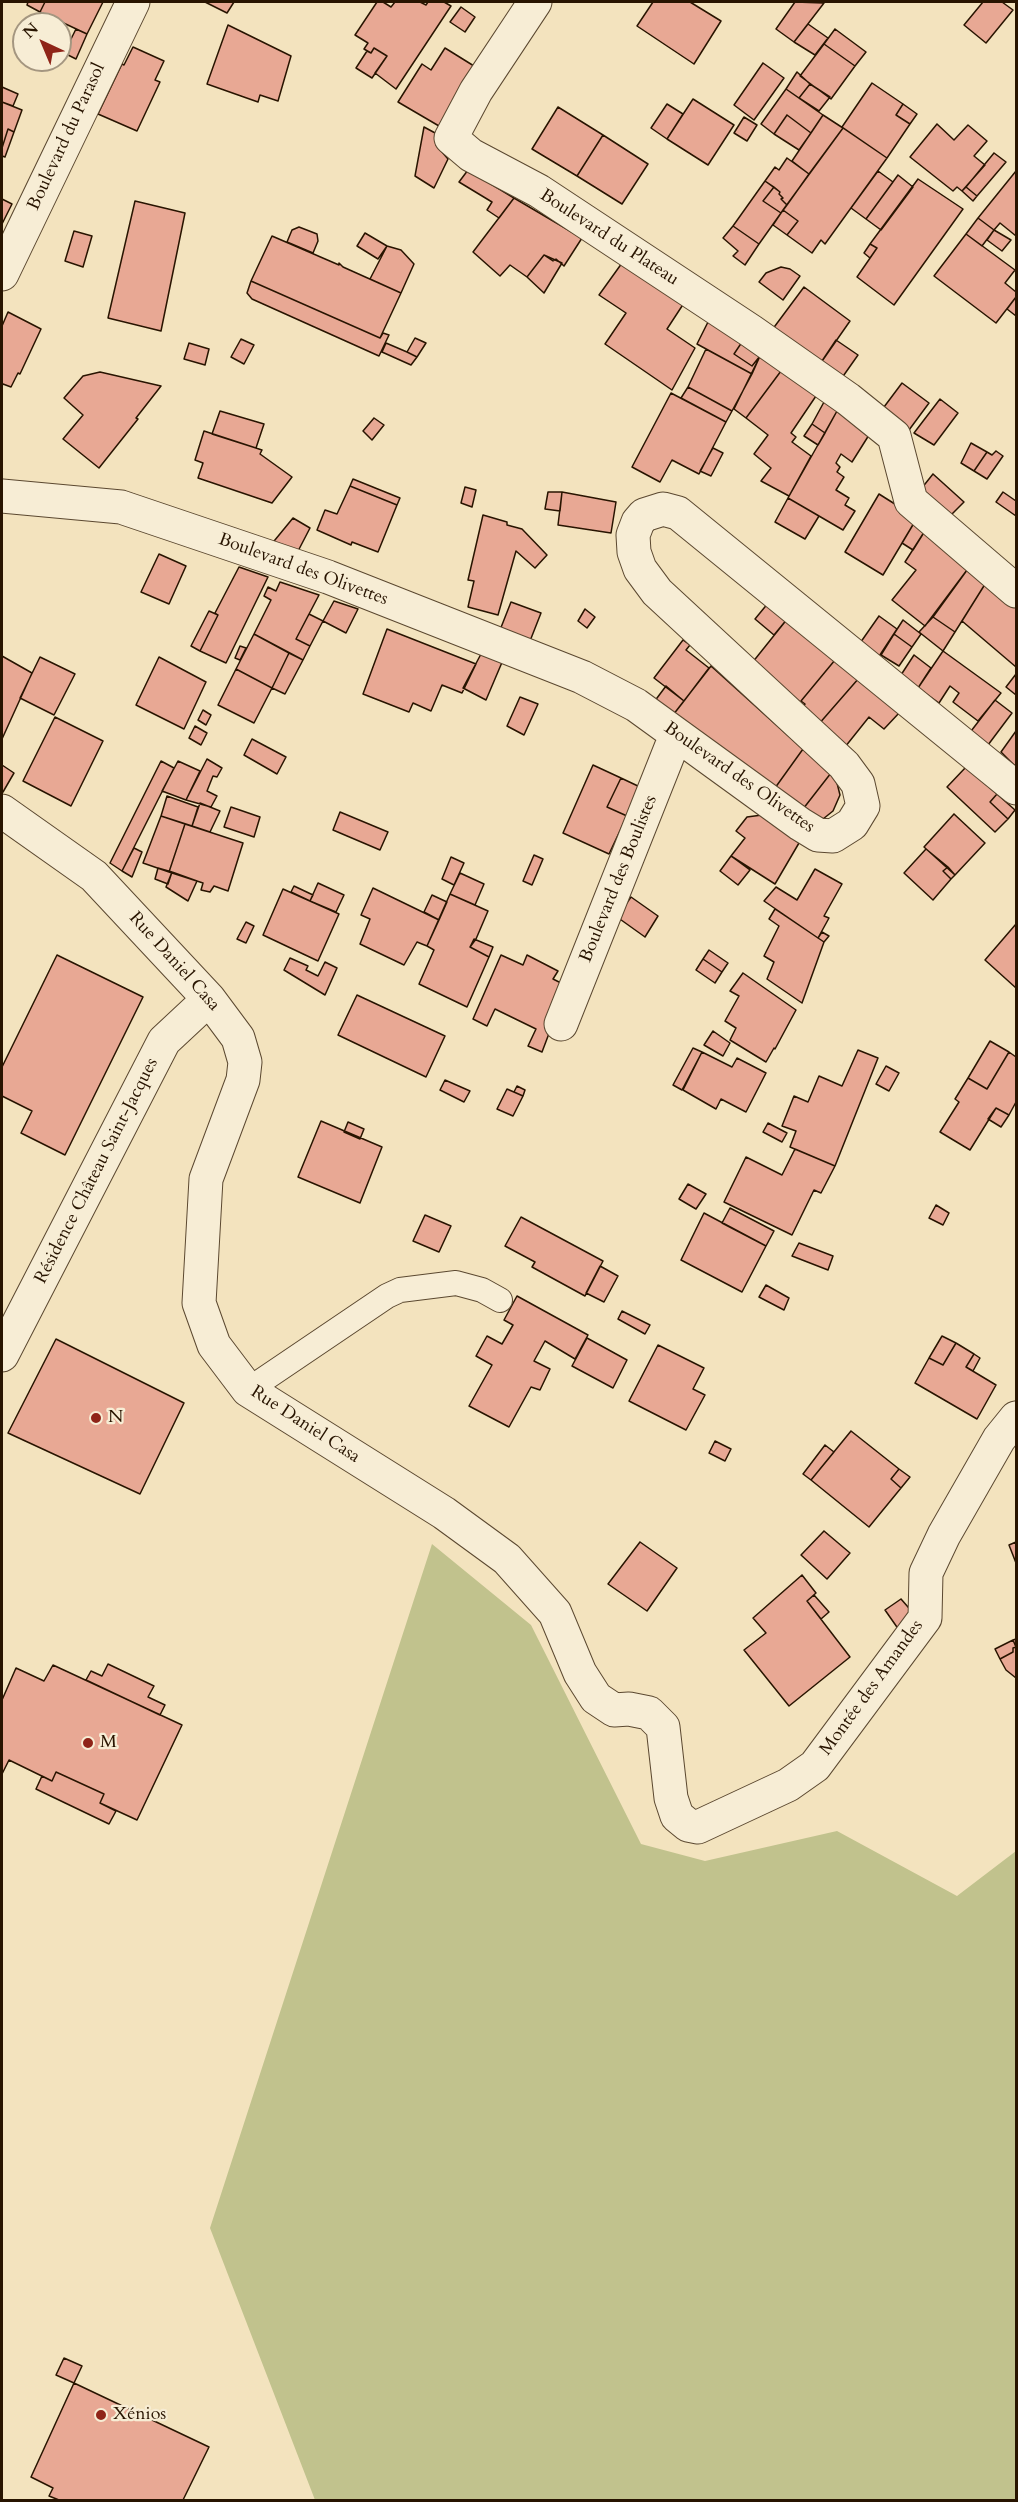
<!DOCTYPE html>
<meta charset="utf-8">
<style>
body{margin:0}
#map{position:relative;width:1018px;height:2502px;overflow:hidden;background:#f3e3be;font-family:Cardo,serif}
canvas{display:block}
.frame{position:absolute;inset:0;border:3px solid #281400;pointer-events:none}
.north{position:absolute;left:12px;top:12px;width:60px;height:60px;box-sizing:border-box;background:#f7edd5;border:2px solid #a49680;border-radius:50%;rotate:316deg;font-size:16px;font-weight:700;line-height:24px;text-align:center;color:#281400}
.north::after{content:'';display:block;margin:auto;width:21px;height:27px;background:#8f2418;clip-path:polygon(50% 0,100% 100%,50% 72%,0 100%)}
</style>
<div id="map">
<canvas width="1018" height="2502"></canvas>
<div class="frame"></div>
<div class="north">N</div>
</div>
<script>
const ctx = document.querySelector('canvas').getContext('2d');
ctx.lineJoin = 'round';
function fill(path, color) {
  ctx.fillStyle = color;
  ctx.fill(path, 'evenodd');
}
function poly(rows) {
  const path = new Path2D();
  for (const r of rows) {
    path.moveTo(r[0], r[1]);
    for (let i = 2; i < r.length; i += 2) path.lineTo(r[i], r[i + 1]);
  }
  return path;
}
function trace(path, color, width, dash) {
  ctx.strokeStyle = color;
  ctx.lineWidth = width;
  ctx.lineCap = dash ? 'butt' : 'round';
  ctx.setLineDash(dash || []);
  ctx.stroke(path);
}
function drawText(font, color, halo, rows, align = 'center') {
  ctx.font = font + ' Cardo,serif';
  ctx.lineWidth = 4.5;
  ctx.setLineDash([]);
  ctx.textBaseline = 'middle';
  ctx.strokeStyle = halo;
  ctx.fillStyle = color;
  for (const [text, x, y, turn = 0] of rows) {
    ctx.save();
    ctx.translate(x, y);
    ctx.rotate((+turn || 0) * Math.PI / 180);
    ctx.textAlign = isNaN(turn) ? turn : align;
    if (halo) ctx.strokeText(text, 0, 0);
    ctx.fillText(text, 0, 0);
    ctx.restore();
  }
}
fill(poly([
 [432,1544,531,1625,641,1844,705,1861,837,1831,957,1896,1016,1851,1016,2500,315,2500,210,2228]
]), '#c1c28d');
const building = poly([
 [28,2,45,2,40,12,27,5,28,2],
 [45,2,103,2,87,34,40,12,45,2],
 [205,2,234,2,227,13,205,2],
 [377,2,383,2,391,7,395,2,420,2,426,5,428,2,444,2,451,6,396,89,375,73,387,56,374,48,371,53,364,49,368,43,355,35,377,2],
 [653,2,690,2,721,21,694,64,637,26,653,2],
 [795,2,824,3,794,42,776,29,795,2],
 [983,2,1002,2,1013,10,986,43,964,25,983,2],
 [461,7,475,17,465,32,450,22,461,7],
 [808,24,828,38,815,55,794,42,808,24],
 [228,25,291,56,278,101,260,95,258,102,207,84,228,25],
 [76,29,87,34,76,59,64,53,76,29],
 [835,29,866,52,855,66,824,44,835,29],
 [824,44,855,66,831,99,800,76,824,44],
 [133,47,164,61,155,80,160,82,137,131,98,114,122,64,124,65,133,47],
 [374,48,387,56,372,78,356,68,367,51,371,53,374,48],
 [445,48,474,66,439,126,398,102,422,64,431,70,445,48],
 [763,63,784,78,754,120,734,105,763,63],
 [797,72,810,84,799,98,786,89,797,72],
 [872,83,903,104,896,115,910,124,887,158,842,127,872,83],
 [810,84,830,97,819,111,799,98,810,84],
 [2,87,18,94,13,106,2,102,2,87],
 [786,89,823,115,811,133,787,115,774,134,761,124,786,89],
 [693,99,734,125,708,165,667,139,693,99],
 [2,102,22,110,14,132,8,129,2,148,2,102],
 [667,104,683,114,667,139,651,128,667,104],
 [903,104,917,114,910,124,896,115,903,104],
 [558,107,603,135,577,176,532,149,558,107],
 [787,115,811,133,799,150,774,134,787,115],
 [823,115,843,128,809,174,792,161,823,115],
 [744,117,757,125,747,141,734,133,744,117],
 [937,124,954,140,968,125,987,141,974,156,985,165,962,191,957,187,953,191,910,157,937,124],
 [424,127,437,134,439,141,436,145,448,159,434,188,415,176,424,127],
 [843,128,887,158,825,244,821,240,812,253,787,235,798,221,783,210,843,128],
 [8,129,14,132,5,157,2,156,2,148,8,129],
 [603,135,648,164,622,204,577,176,603,135],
 [994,153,1006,162,977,196,966,187,994,153],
 [787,158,809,174,787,205,781,199,783,198,779,194,780,192,765,181,775,167,779,170,787,158],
 [468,170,514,198,499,218,487,210,492,202,459,182,468,170],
 [878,171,893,182,866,219,851,208,878,171],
 [1016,171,1016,236,1000,223,994,230,978,218,1016,171],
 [898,175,913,187,881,230,866,219,898,175],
 [918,179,963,209,894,305,857,277,877,248,870,244,918,179],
 [765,181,774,187,763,201,781,213,759,244,733,226,765,181],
 [774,187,780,192,779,194,783,198,781,199,787,205,781,213,763,201,774,187],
 [966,187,977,196,973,201,962,191,966,187],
 [514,198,582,238,564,266,556,259,553,261,544,255,527,277,510,265,500,276,473,252,514,198],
 [2,199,12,204,2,224,2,199],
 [135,201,185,213,161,331,108,318,135,201],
 [783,210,798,221,787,235,773,225,783,210],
 [978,218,994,230,982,246,966,234,978,218],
 [733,226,759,244,745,265,733,256,738,251,723,238,733,226],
 [299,227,317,234,318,241,313,253,287,242,292,230,299,227],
 [994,230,1011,240,1002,251,987,240,994,230],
 [74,231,92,236,83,267,65,261,74,231],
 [365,233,387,246,378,259,357,246,365,233],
 [966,234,1015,270,1005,283,1016,292,1016,297,996,323,934,276,966,234],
 [272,236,339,265,339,263,343,267,401,293,380,338,251,281,272,236],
 [870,244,877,248,870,258,864,253,870,244],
 [387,246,401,250,414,264,401,293,370,279,387,246],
 [544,255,562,263,544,293,527,277,544,255],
 [622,263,684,303,667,329,695,348,672,390,605,344,626,313,599,295,622,263],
 [781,267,790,269,800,276,783,300,759,282,766,273,781,267],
 [251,281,380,338,383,333,389,335,379,356,252,299,247,293,251,281],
 [804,287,850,321,820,364,772,330,804,287],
 [1016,297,1016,316,1007,309,1016,297],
 [8,312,41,329,20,374,18,373,11,387,3,384,2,386,2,326,8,312],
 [709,320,742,342,734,354,752,366,760,356,752,374,697,344,709,320],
 [415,338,426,343,417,357,407,352,415,338],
 [241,339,254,345,244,364,231,357,241,339],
 [836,340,858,355,839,382,820,364,836,340],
 [742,342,760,356,752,366,734,354,742,342],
 [189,343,209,349,205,365,184,359,189,343],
 [386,343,407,352,417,357,411,365,382,352,386,343],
 [706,349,752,374,732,411,688,387,706,349],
 [760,356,781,371,746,418,734,409,760,356],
 [781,371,816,396,791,433,796,437,792,442,811,456,789,496,761,481,771,468,754,454,768,435,746,418,781,371],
 [100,372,161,386,136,418,138,419,99,468,63,439,83,415,64,398,83,376,100,372],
 [902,383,929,403,909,430,881,411,902,383],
 [688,387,732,411,726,422,681,398,688,387],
 [671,393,726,422,699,474,672,460,660,482,632,467,671,393],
 [940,399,958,413,934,445,914,433,940,399],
 [824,402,837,411,825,433,812,424,824,402],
 [220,411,264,424,256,448,212,434,220,411],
 [837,411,869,435,852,462,841,454,836,463,840,467,837,472,844,477,836,490,849,498,845,505,855,511,843,530,788,498,837,411],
 [374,418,384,425,372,440,363,431,374,418],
 [812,424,825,433,818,445,804,436,812,424],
 [204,431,262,450,260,454,292,477,272,503,198,478,203,463,195,460,204,431],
 [971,443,987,452,974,471,961,463,971,443],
 [713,448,723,453,711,476,700,471,713,448],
 [996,451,1003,456,987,479,974,471,987,452,992,455,996,451],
 [933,474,964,502,950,516,921,489,933,474],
 [353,479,400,498,397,505,350,486,353,479],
 [350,486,397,505,378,552,352,542,351,545,317,530,325,510,337,514,350,486],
 [465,487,476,490,472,507,461,503,465,487],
 [548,492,562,492,560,511,545,509,548,492],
 [562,492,616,502,611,533,558,525,562,492],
 [1003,492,1016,501,1016,516,996,502,1003,492],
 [879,494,917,518,883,575,845,552,879,494],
 [788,498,819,516,805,539,775,522,788,498],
 [483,515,507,522,507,525,522,529,547,555,535,568,516,551,498,615,468,607,474,581,468,580,483,515],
 [293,518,310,528,296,555,270,546,293,518],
 [917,518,928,526,913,550,902,543,917,518],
 [928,526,970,566,925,626,892,600,916,570,905,562,928,526],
 [159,554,186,566,169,604,141,592,159,554],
 [970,566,987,581,955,632,933,617,970,566],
 [239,567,268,577,226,663,200,651,218,615,215,613,239,567],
 [987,581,1016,608,1016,667,962,621,987,581],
 [280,582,319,595,296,639,310,646,303,660,254,634,271,600,264,596,268,587,276,591,280,582],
 [334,601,358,609,346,633,323,621,334,601],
 [511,602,541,613,530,641,500,630,511,602],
 [769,602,788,618,774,635,755,619,769,602],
 [585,609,595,617,587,628,578,621,585,609],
 [209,611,218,615,200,651,191,646,209,611],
 [309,614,323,621,310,646,296,639,309,614],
 [879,616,897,629,876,661,858,646,879,616],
 [933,617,955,632,943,651,919,632,933,617],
 [788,618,835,660,801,701,805,704,801,710,752,663,788,618],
 [903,620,921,634,912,647,894,634,903,620],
 [387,629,476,664,462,693,442,685,431,711,413,703,409,712,363,694,387,629],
 [254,634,289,653,272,688,236,669,254,634],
 [894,634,912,647,899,666,881,655,894,634],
 [683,640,690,645,686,650,709,668,684,701,654,678,683,640],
 [240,646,246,648,240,660,235,658,240,646],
 [943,651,1001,693,978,721,953,702,959,693,950,686,939,703,918,688,943,651],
 [289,653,303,660,285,694,272,688,289,653],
 [481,654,503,660,486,700,463,688,481,654],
 [914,655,931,668,918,688,899,678,914,655],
 [2,656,32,673,2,739,2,656],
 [40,657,75,674,54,715,20,698,40,657],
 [159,657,206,682,184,729,136,705,159,657],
 [835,660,859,678,818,725,801,710,805,704,801,701,835,660],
 [711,666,803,749,775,788,673,715,711,666],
 [236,669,272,688,254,723,218,705,236,669],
 [1016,674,1016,695,1006,687,1016,674],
 [859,678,900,712,884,729,869,717,845,747,818,725,859,678],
 [666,686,684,701,673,715,654,702,666,686],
 [520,697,538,704,524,735,507,726,520,697],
 [995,700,1012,713,985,749,968,735,995,700],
 [203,710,211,715,206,725,198,720,203,710],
 [55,717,103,741,71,806,23,781,55,717],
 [195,726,207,733,201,745,189,738,195,726],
 [1016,731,1016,767,1001,752,1016,731],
 [252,739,286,757,277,774,244,755,252,739],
 [803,749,831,773,803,809,775,788,803,749],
 [207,759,222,768,217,777,213,776,207,791,217,796,211,807,186,800,207,759],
 [161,761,174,768,122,871,110,863,161,761],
 [178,761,200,771,186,800,162,791,178,761],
 [2,765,14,773,3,792,2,791,2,765],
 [593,765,621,778,607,807,627,816,609,854,563,833,593,765],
 [966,767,997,794,990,802,1008,819,995,832,947,787,966,767],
 [831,773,837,783,840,795,833,811,823,819,803,809,831,773],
 [621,778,640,787,627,816,607,807,621,778],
 [997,794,1015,810,1008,819,990,802,997,794],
 [167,796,198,807,192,826,161,816,167,796],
 [200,803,220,811,210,832,192,826,200,803],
 [231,807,260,817,254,837,224,827,231,807],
 [340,812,388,832,380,850,333,830,340,812],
 [954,814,985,843,955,875,924,847,954,814],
 [762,815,799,843,775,884,731,856,745,838,736,831,747,817,762,815],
 [161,816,185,824,169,872,143,863,161,816],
 [185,824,243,843,228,891,214,886,210,892,201,890,203,883,169,872,185,824],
 [134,848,142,852,132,877,122,871,134,848],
 [926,849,948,867,943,871,951,879,933,900,904,873,926,849],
 [534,855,543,859,532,885,523,881,534,855],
 [731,856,750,870,738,885,720,871,731,856],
 [451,857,464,863,454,885,442,879,451,857],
 [948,867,955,875,951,879,943,871,948,867],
 [158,868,172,872,168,884,155,879,158,868],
 [815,869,842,884,824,916,829,918,818,938,764,901,776,887,797,900,815,869],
 [172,872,197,881,188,901,166,887,172,872],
 [460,873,484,884,475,905,450,894,460,873],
 [318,883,344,895,336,912,310,901,318,883],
 [294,886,313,895,310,901,291,892,294,886],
 [373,888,439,920,427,946,417,942,404,965,360,944,370,919,361,915,373,888],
 [283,889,339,914,318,961,263,935,283,889],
 [450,894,488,911,476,939,470,947,489,957,467,1007,419,984,434,950,427,946,450,894],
 [432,895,447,902,439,920,424,912,432,895],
 [631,897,658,916,645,937,617,917,631,897],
 [775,909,824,942,802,1003,767,979,774,962,764,956,779,926,769,919,775,909],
 [246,922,254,926,246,943,237,939,246,922],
 [1016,924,1016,988,985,960,1016,924],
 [822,932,829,936,824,942,818,938,822,932],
 [474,939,493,947,489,957,470,947,474,939],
 [709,950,728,963,722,972,703,959,709,950],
 [57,955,143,997,65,1155,21,1133,32,1111,2,1096,2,1067,57,955],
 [501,955,523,965,527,955,558,971,553,979,567,986,542,1052,528,1046,536,1029,495,1009,487,1026,473,1019,501,955],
 [290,958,308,966,306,970,318,976,325,962,337,968,325,995,284,970,290,958],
 [703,959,722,972,715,983,696,970,703,959],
 [743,973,796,1010,775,1049,774,1048,766,1062,730,1040,736,1028,725,1021,739,996,730,991,743,973],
 [357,995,445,1036,426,1077,338,1035,357,995],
 [713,1031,730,1043,723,1056,704,1045,713,1031],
 [990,1041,1009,1052,987,1089,968,1078,990,1041],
 [693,1048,702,1052,682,1090,673,1085,693,1048],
 [858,1050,878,1058,835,1166,790,1147,796,1131,782,1126,794,1096,808,1102,819,1076,842,1086,858,1050],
 [702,1052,732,1067,737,1058,766,1073,746,1112,721,1099,716,1109,683,1090,702,1052],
 [1009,1052,1016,1057,1016,1102,1009,1115,996,1108,970,1150,940,1132,959,1102,955,1099,968,1078,987,1089,1009,1052],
 [886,1066,899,1073,889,1091,876,1084,886,1066],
 [445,1080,470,1091,464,1102,440,1090,445,1080],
 [517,1086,525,1090,523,1096,514,1092,517,1086],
 [507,1089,523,1096,513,1116,497,1109,507,1089],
 [996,1108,1009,1115,1001,1127,988,1119,996,1108],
 [321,1121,382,1147,360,1203,298,1177,321,1121],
 [348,1122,364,1129,360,1139,344,1132,348,1122],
 [768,1123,787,1133,782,1142,763,1132,768,1123],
 [795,1149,835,1166,821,1193,814,1190,792,1235,724,1202,746,1157,782,1175,795,1149],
 [688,1184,706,1194,696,1209,679,1199,688,1184],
 [936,1205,949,1213,943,1225,929,1218,936,1205],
 [730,1208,774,1231,766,1246,722,1223,730,1208],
 [704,1213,766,1246,742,1292,681,1260,704,1213],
 [425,1215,451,1226,439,1252,413,1241,425,1215],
 [521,1217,603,1261,585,1296,532,1267,535,1262,505,1246,521,1217],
 [799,1243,833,1256,828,1270,792,1256,799,1243],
 [600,1266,618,1276,604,1302,586,1293,600,1266],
 [766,1285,789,1298,784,1310,759,1297,766,1285],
 [517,1296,588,1335,575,1359,545,1341,534,1361,550,1369,540,1390,531,1387,509,1427,469,1406,492,1365,476,1356,487,1336,502,1344,513,1325,504,1320,517,1296],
 [622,1311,650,1325,645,1334,618,1319,622,1311],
 [942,1336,956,1343,943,1365,929,1358,942,1336],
 [587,1338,627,1360,613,1388,572,1366,587,1338],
 [56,1339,184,1403,140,1494,8,1433,56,1339],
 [956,1343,974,1354,966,1367,996,1385,977,1419,915,1383,929,1358,943,1365,956,1343],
 [658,1345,704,1368,693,1389,705,1395,686,1430,629,1401,658,1345],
 [974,1354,980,1358,973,1371,966,1367,974,1354],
 [851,1431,899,1469,891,1479,901,1488,869,1527,811,1480,851,1431],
 [715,1441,731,1449,725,1461,709,1453,715,1441],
 [825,1445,834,1452,811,1480,803,1474,825,1445],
 [899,1469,910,1477,901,1488,891,1479,899,1469],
 [824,1531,850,1553,827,1579,801,1555,824,1531],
 [640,1542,677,1568,647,1611,608,1584,640,1542],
 [1016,1542,1016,1563,1009,1545,1016,1542],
 [802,1575,816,1593,807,1601,850,1657,789,1706,744,1650,766,1633,753,1618,802,1575],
 [814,1595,829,1612,821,1619,807,1601,814,1595],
 [901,1599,915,1615,899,1630,885,1610,901,1599],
 [1016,1639,1016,1678,1006,1670,1000,1659,1013,1652,1013,1648,1016,1647,1013,1640,1016,1639],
 [1013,1640,1016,1647,1013,1648,1013,1652,1000,1659,995,1649,1013,1640],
 [108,1664,154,1686,148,1697,165,1705,160,1715,86,1680,91,1671,102,1676,108,1664],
 [53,1665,182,1725,137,1820,100,1803,104,1794,56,1772,52,1781,9,1760,2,1774,2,1700,16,1668,44,1681,53,1665],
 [56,1772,104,1794,100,1803,116,1811,109,1824,36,1789,42,1776,52,1781,56,1772],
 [64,2358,82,2366,74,2383,56,2375,64,2358],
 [74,2383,209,2447,183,2500,59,2500,49,2496,53,2488,31,2477,74,2383]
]);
fill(building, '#e8a894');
trace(building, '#281400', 1.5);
const service = poly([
 [248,1390,387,1296,400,1290,456,1283,482,1290,500,1300]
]);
const minor = poly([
 [535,2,476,91,451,138,471,155,539,191,751,331,848,399,894,436,911,501,1016,591],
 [2,274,133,2],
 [2,496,121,507,328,577,582,677,636,705,800,824,818,835,833,836,852,824,863,806,858,784,844,765,657,592,640,569,634,552,633,535,638,522,644,515,663,509,678,513,1016,788],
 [2,811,94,876,209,999,238,1038,245,1062,243,1080,206,1179,199,1303,214,1345,248,1390,444,1513,507,1559,555,1613,580,1673,596,1698,614,1710,629,1709,649,1713,663,1727,671,1798,677,1816,688,1825,698,1827,788,1785,815,1766,925,1618,926,1573,944,1535,999,1439,1016,1418],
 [561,1024,676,735],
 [2,1355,164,1041,209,999]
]);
trace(service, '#5b4830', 26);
trace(minor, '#5b4830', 35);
trace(service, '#f7edd5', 24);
trace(minor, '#f7edd5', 33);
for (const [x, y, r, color] of [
 [96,1418,6,"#8f2418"],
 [88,1743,6,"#8f2418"],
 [101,2415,6,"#8f2418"]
]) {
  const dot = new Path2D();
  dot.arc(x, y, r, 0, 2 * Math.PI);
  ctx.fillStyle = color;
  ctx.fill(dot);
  trace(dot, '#f7edd5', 2);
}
drawText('18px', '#281400', '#f7edd5', [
 ["Boulevard du Parasol",67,137,-65],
 ["Boulevard du Plateau",609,238,33],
 ["Boulevard des Olivettes",303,570,20],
 ["Boulevard des Olivettes",739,778,35],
 ["Boulevard des Boulistes",619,879,-68],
 ["Rue Daniel Casa",174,962,48],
 ["Résidence Château Saint-Jacques",97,1171,-63],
 ["Rue Daniel Casa",305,1425,33],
 ["Montée des Amandes",872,1688,-54]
]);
drawText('18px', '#281400', '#f7edd5', [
 ["N",108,1418],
 ["M",100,1743],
 ["Xénios",113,2415]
], 'left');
</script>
